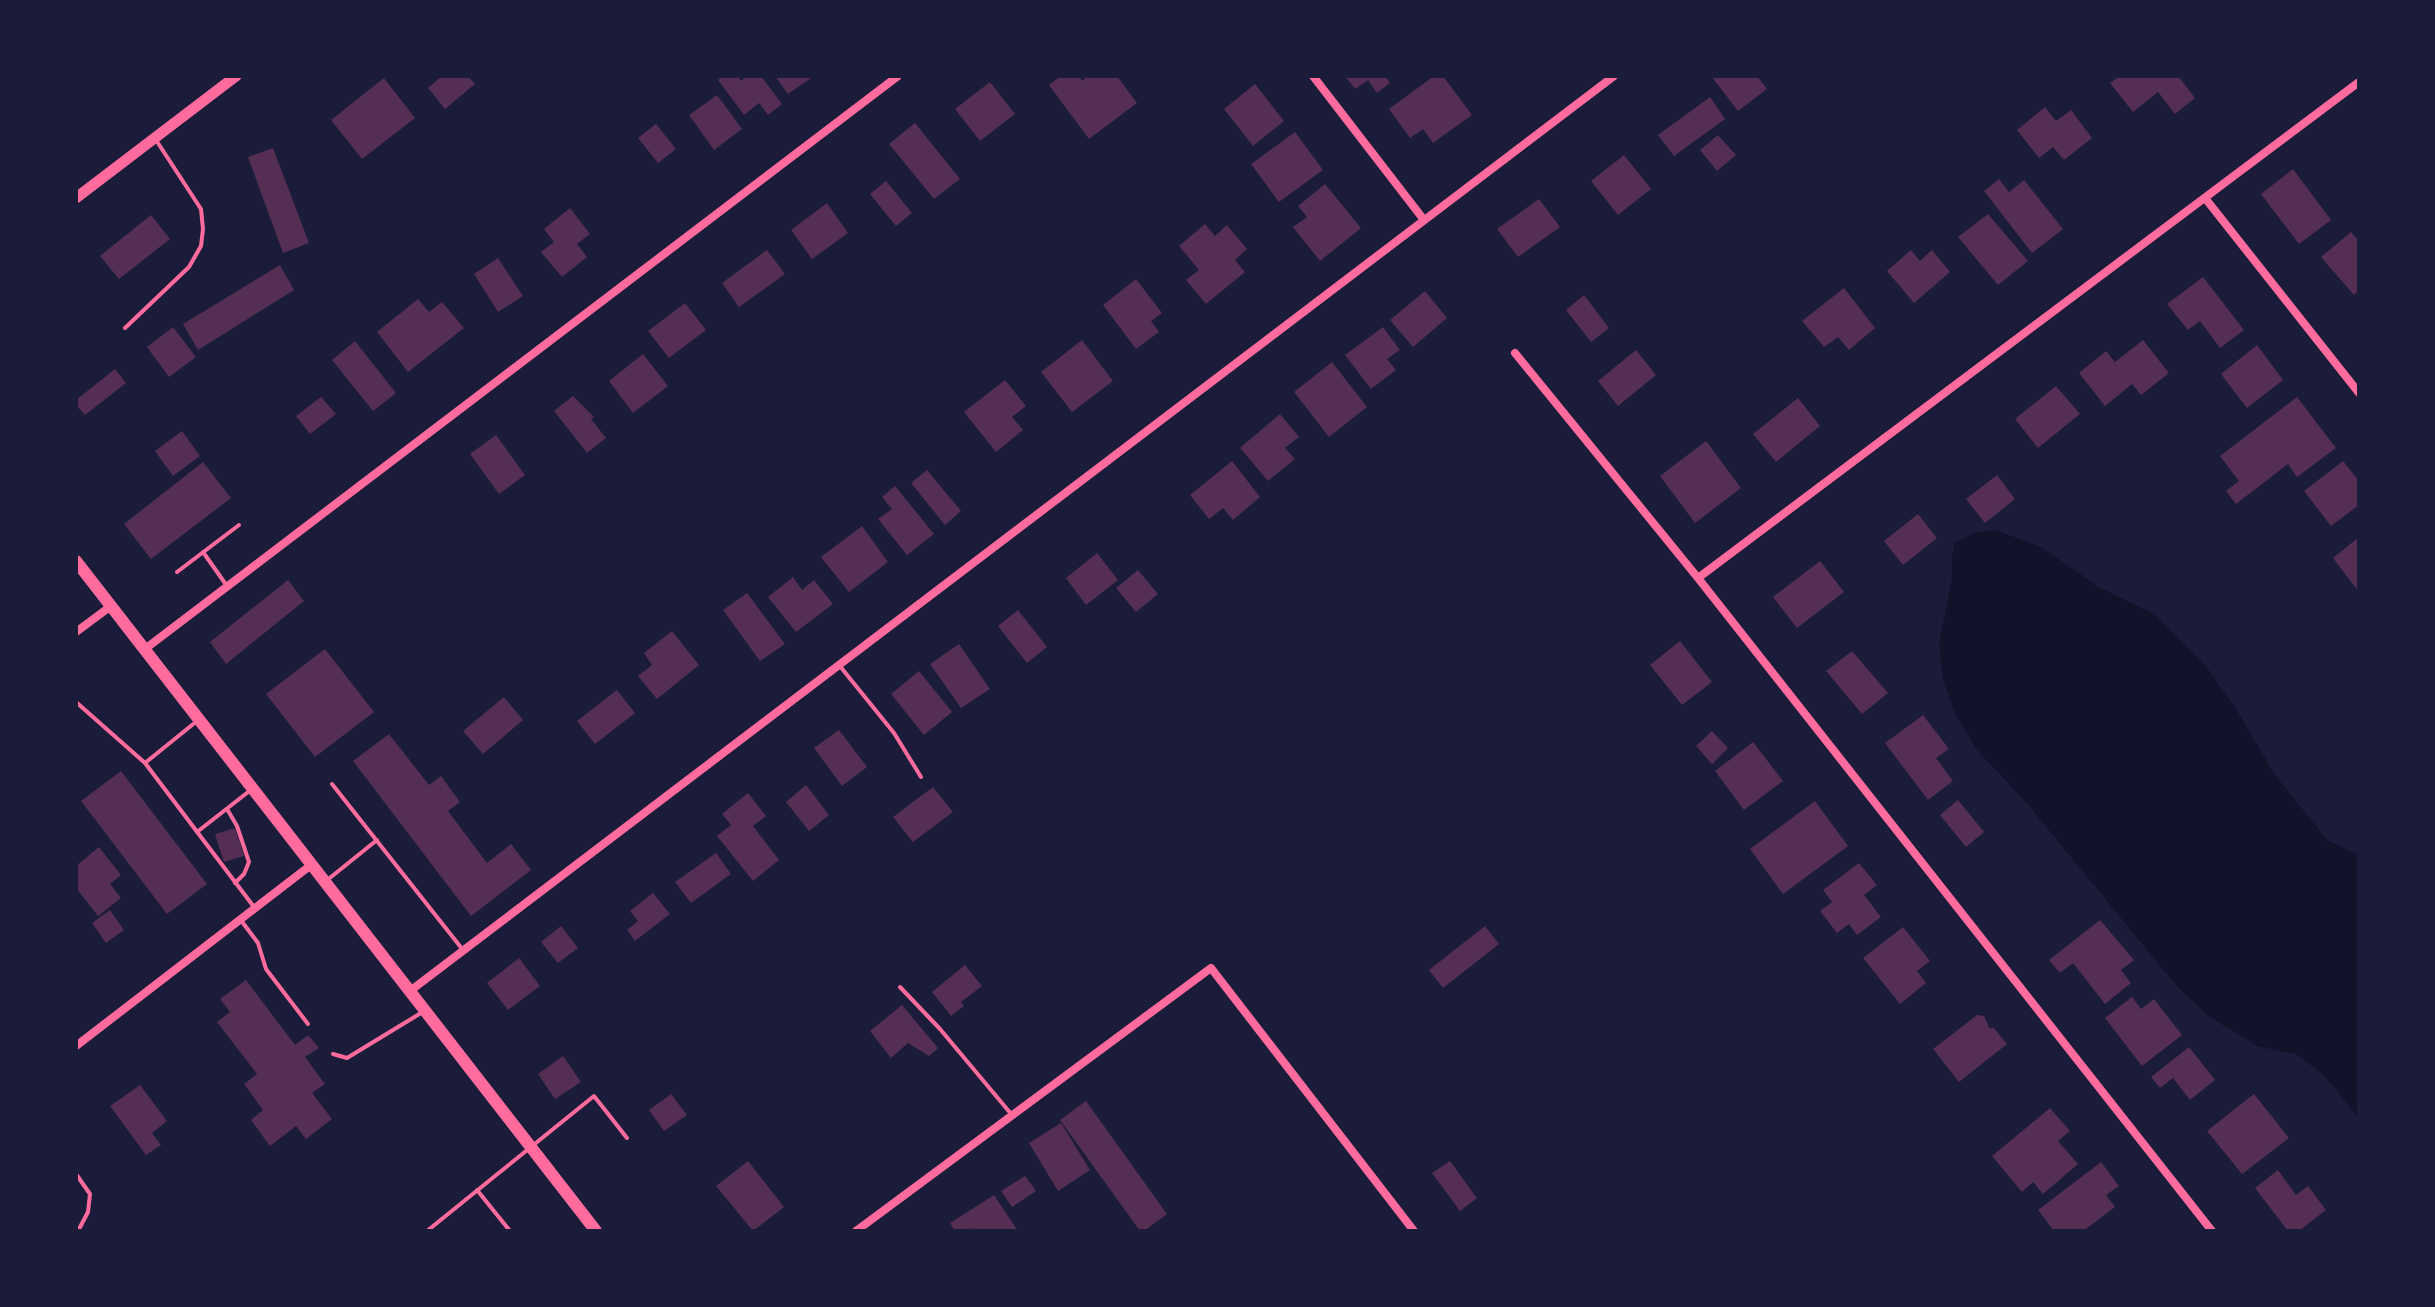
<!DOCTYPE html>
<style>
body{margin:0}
#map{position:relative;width:2435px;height:1307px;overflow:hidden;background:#1b1b3a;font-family:Georgia,serif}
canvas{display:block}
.frame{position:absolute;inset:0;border:78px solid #1b1b3a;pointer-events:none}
</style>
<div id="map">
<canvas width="2435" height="1307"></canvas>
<div class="frame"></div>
</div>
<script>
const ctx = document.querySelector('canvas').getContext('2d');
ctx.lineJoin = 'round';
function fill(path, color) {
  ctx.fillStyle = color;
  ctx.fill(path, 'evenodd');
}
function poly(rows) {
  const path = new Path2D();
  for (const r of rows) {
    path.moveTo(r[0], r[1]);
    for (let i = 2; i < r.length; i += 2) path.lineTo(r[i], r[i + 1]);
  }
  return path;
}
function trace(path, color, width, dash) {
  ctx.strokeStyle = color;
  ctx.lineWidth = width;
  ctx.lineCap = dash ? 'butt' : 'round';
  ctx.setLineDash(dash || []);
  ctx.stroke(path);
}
fill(poly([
 [1995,530,2041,547,2099,587,2152,613,2205,665,2236,709,2275,775,2328,841,2359,855,2359,1118,2324,1075,2296,1054,2257,1046,2208,1016,2175,984,2025,801,1977,750,1955,713,1943,680,1939,644,1952,579,1952,557,1955,543,1973,533]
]), '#12122b');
fill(poly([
 [442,76,468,76,475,84,445,109,428,88],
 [723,76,738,76,741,81,747,76,761,76,782,104,768,115,759,103,744,115,718,80],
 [775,76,814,76,788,94],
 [1061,76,1079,76,1082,81,1088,76,1117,76,1137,103,1089,139,1049,85],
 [1345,76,1385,76,1390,83,1377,93,1368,80,1355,89],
 [1434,76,1443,76,1472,115,1433,143,1423,129,1410,138,1389,109],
 [1711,76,1757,76,1767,89,1738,111],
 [2120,76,2178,76,2195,98,2175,114,2158,92,2133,112,2110,83],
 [384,78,415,118,362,159,331,120],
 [990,82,1015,114,980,141,955,109],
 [1255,84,1284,121,1253,146,1224,109],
 [717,95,742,129,714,150,689,115],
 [1710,97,1725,119,1674,156,1658,135],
 [2045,107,2056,121,2071,110,2092,138,2064,160,2053,147,2039,158,2017,130],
 [915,123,960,179,934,199,889,144],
 [656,124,676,149,658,163,638,138],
 [1295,132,1323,170,1279,202,1251,164],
 [1718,135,1736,155,1717,171,1700,150],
 [273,148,309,243,283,253,248,157],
 [1624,155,1651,189,1618,215,1591,181],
 [2293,169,2331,220,2299,244,2261,194],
 [1999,179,2009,192,2024,180,2063,229,2032,253,1984,191],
 [886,181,912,213,896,226,870,194],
 [1325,184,1361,228,1320,261,1293,227,1307,217,1298,206],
 [1539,199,1560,227,1518,257,1497,229],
 [827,203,848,233,812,259,791,230],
 [570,208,590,234,577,244,587,257,562,277,541,252,554,242,544,229],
 [1988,214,2028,261,1998,285,1958,237],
 [151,215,170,239,119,279,100,256],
 [1205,224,1215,236,1227,225,1247,249,1235,260,1245,272,1206,304,1186,280,1199,270,1179,246],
 [2351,232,2359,241,2359,290,2354,295,2321,257],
 [767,250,785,274,739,307,722,283],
 [1911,250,1920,261,1932,250,1950,272,1914,303,1887,271],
 [498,258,523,296,498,312,474,274],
 [280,265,294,290,198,350,183,324],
 [2203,277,2244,330,2220,348,2200,321,2188,330,2167,304],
 [1136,279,1162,313,1151,321,1159,332,1136,349,1103,305],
 [1844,288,1875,328,1849,350,1838,337,1824,347,1802,321],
 [1425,291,1447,318,1413,347,1390,320],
 [1584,295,1609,328,1591,342,1566,310],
 [418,299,429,312,442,302,464,328,408,372,377,332],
 [685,303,706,330,669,358,648,331],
 [173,327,196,357,169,377,147,347],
 [1383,327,1400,350,1387,359,1396,370,1371,389,1345,355],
 [1082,340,1113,381,1072,412,1041,372],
 [2143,340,2169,373,2141,395,2132,384,2105,406,2079,373,2106,351,2115,362],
 [355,341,396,393,373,411,332,360],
 [2257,345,2283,380,2247,408,2221,374],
 [1636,350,1656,375,1618,406,1598,381],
 [643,354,668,386,633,413,609,381],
 [1332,362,1367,407,1329,437,1294,392],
 [115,369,126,383,85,415,76,405,76,400],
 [1005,380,1026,406,1012,417,1023,430,996,452,964,412],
 [2056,386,2080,414,2038,448,2015,419],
 [573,396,594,417,591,419,606,438,587,453,554,411],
 [321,397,336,414,310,434,296,416],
 [2297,397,2336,448,2297,477,2288,464,2236,504,2226,491,2239,481,2220,456],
 [1798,398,1820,426,1776,462,1753,434],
 [1280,414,1299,437,1285,448,1295,459,1268,481,1240,448],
 [182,431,200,456,173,476,155,451],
 [496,435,525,475,499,494,470,454],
 [1706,441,1741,488,1695,523,1660,476],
 [1232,461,1260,497,1233,520,1223,508,1209,519,1190,495],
 [2343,461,2359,481,2359,505,2331,526,2304,491],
 [203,462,231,498,151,559,124,524],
 [927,470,961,511,945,525,911,483],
 [1997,475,2015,499,1985,523,1966,499],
 [895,486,934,534,907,555,878,519,892,509,882,497],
 [1918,514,1937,538,1903,565,1884,541],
 [862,526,888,562,849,592,821,557],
 [2359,537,2359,592,2333,558],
 [1097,553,1118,580,1086,605,1066,578],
 [1820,561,1844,592,1797,628,1773,597],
 [1138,570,1158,594,1136,612,1116,588],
 [793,577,802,590,814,580,833,604,796,632,768,597],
 [288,580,304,601,226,664,210,642],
 [747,593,785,644,760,661,723,610],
 [1018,610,1047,647,1027,663,998,626],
 [672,631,699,665,657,699,638,676,652,665,644,653],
 [1680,641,1712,682,1682,705,1650,665],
 [959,644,990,689,961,708,930,664],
 [325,649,374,712,315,757,266,694],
 [1852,651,1888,693,1862,714,1826,671],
 [919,671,952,712,924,735,891,694],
 [617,690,635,713,595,744,577,721],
 [504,697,523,720,483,754,463,731],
 [1923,715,1949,749,1936,758,1953,781,1928,800,1885,743],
 [839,730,867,767,842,786,814,748],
 [1712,731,1728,748,1712,764,1696,746],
 [389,734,429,785,441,776,460,802,448,811,487,863,511,844,531,870,471,916,353,761],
 [1753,742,1783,781,1744,810,1715,771],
 [121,771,207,884,167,914,81,801],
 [806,785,829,815,809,831,786,802],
 [933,787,953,812,913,842,893,817],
 [748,793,766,816,753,826,779,860,753,881,717,836,731,825,722,814],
 [1958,800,1984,832,1966,847,1940,815],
 [1815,801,1848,846,1783,894,1750,849],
 [235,828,244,856,224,862,215,834],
 [99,847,121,875,110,884,121,898,98,916,76,888,76,866],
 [716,853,731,874,691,903,675,882],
 [1859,863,1877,885,1864,895,1881,917,1857,935,1849,924,1837,933,1820,911,1832,902,1823,890],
 [653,893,670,914,635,941,627,930,638,921,630,911],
 [110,910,124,930,106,943,92,923],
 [2100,920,2134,960,2121,970,2131,983,2105,1004,2073,963,2060,973,2049,960],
 [561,926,578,948,558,963,541,942],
 [1485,926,1499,944,1443,988,1429,970],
 [1903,927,1930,961,1917,971,1926,983,1900,1004,1863,958],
 [519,958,540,986,508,1010,487,983],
 [965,965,982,986,961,1002,964,1006,951,1016,932,992],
 [246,980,295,1045,308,1035,319,1048,305,1057,325,1084,312,1093,332,1119,306,1139,296,1126,270,1146,251,1120,263,1110,244,1084,257,1074,217,1022,230,1012,220,999],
 [2132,997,2141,1009,2154,999,2182,1035,2142,1066,2105,1018],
 [902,1005,938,1048,929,1056,908,1043,891,1058,870,1031],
 [1977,1015,1984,1016,1990,1029,1993,1027,2007,1044,1959,1082,1933,1049],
 [2189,1047,2215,1080,2190,1100,2173,1078,2160,1088,2151,1077],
 [563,1056,581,1082,555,1099,538,1074],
 [140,1085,167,1121,152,1133,161,1145,146,1155,110,1106],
 [671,1094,687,1115,664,1131,649,1110],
 [2254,1094,2289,1138,2242,1174,2207,1131],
 [1086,1101,1167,1214,1144,1231,1140,1231,1060,1120],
 [2050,1108,2070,1131,2058,1141,2078,1164,2043,1194,2033,1182,2022,1192,1992,1156],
 [1061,1123,1090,1170,1058,1191,1029,1143],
 [748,1161,784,1207,753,1231,716,1186],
 [1450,1161,1477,1198,1460,1211,1432,1173],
 [2101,1162,2119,1186,2106,1195,2115,1207,2083,1231,2054,1231,2038,1210],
 [2278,1170,2296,1195,2308,1186,2326,1210,2299,1231,2288,1231,2255,1188],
 [1025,1176,1036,1191,1012,1207,1001,1191],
 [994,1195,1018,1231,976,1231,974,1228,969,1231,955,1231,950,1223]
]), '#542f53');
trace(poly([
 [125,328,189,267,201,246,203,229,201,209,156,140],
 [203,552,227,586],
 [177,572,239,525],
 [839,665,894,733,921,777],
 [76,702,145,763],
 [197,721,145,763,254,907],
 [332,784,463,950],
 [227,809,237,826,249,862,244,874,235,883],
 [197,832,252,789],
 [326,881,377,840],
 [240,919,258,943,266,969,308,1024],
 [900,987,940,1029,1012,1115],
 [333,1054,347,1058,421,1013],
 [76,1174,90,1194,88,1212,78,1231],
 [477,1190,510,1231],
 [427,1231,594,1096,627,1138]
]), '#ff6b9d', 4);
trace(poly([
 [1313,76,1424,220],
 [2205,198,2359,393],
 [1515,353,1698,578,2212,1231],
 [1698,578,2359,82],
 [76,632,111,606],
 [145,649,898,76],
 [410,991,1614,76],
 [76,1046,311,865],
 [856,1231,1211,968,1414,1231]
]), '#ff6b9d', 8);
trace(poly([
 [76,198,236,76]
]), '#ff6b9d', 11);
trace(poly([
 [76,561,596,1231]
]), '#ff6b9d', 12);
</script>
